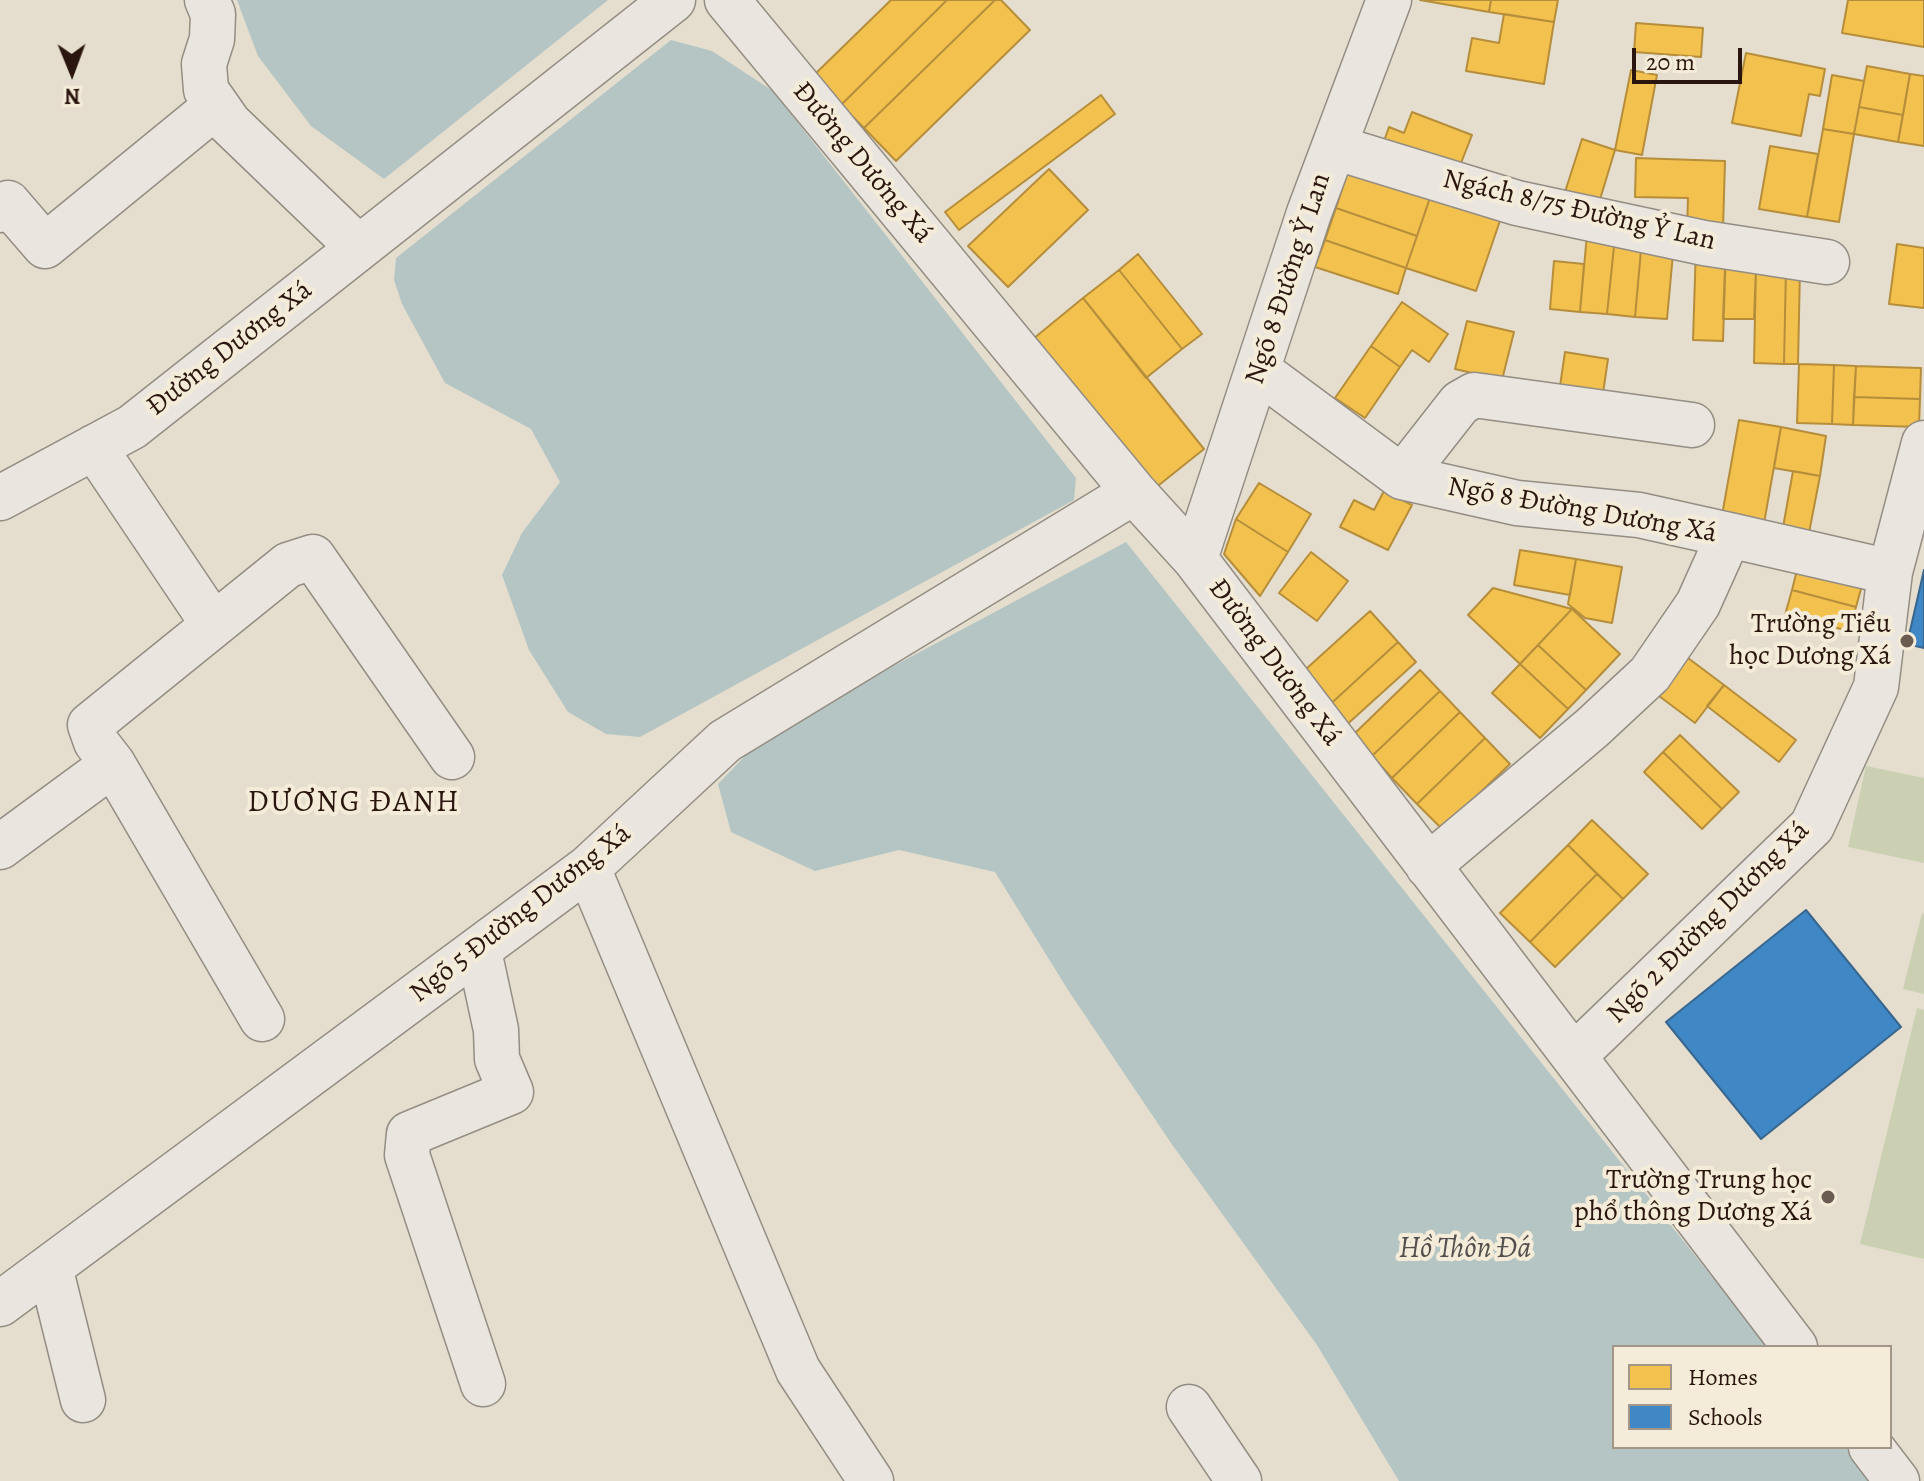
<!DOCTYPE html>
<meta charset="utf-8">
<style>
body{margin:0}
#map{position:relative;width:1924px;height:1481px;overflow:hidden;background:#e5dece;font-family:Alegreya,serif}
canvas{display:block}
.legend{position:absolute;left:1612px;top:1345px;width:280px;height:104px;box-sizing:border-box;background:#f4ecd9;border:2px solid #a39688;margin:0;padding:10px 14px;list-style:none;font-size:24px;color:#2a160e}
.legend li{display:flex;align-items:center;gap:16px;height:40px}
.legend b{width:40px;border:2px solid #a39688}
.north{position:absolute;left:32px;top:32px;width:80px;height:80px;-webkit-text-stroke:6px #f4ecd9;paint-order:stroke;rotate:179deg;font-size:22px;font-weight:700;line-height:32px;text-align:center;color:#2a160e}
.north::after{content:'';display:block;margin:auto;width:28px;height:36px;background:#2a160e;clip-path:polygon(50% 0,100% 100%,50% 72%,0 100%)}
.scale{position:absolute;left:1632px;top:48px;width:110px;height:36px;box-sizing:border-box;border:4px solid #2a160e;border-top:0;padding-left:10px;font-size:24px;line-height:28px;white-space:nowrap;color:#2a160e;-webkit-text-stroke:6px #f4ecd9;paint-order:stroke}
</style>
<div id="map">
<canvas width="1924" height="1481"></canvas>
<ul class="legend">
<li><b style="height:22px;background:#f2c14e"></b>Homes</li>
<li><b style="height:22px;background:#3f88c5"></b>Schools</li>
</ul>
<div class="north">N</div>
<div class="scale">20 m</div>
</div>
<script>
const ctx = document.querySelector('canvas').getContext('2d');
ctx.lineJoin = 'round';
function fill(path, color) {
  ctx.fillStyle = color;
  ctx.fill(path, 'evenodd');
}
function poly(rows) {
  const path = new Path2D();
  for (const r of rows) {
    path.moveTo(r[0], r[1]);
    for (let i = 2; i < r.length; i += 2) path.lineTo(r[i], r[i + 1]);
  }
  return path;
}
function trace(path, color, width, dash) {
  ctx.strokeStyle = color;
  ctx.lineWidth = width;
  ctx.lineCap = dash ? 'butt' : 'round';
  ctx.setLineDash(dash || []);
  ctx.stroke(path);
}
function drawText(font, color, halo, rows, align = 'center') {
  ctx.font = font + ' Alegreya,serif';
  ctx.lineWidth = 8;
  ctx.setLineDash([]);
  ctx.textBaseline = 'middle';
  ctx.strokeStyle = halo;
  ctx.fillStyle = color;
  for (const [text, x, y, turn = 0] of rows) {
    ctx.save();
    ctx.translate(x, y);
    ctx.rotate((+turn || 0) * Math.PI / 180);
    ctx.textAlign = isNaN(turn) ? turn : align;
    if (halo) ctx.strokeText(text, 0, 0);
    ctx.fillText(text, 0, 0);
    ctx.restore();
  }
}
fill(poly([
 [1866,766,1924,778,1924,863,1848,847],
 [1922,913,1924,914,1924,994,1903,989],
 [1917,1008,1924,1010,1924,1259,1860,1244]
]), '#cad0b1');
fill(poly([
 [237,0,608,0,384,179,311,126,258,56],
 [671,40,712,51,773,91,1076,478,1074,500,640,737,606,734,568,712,529,650,502,575,522,533,560,482,531,429,445,383,402,304,394,280,396,258],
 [1126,542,1768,1347,1614,1347,1614,1447,1848,1447,1875,1481,1399,1481,1317,1345,1171,1143,1068,990,995,872,899,850,815,871,731,832,718,784,766,734]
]), '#b4c5c4');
const homes = poly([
 [891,0,947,0,841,105,812,77,891,0],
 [947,0,995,0,864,128,841,105,947,0],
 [995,0,1001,0,1030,30,896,161,864,128,995,0],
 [1420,0,1491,0,1489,12,1420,0],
 [1491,0,1558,0,1554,22,1489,12,1491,0],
 [1848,0,1924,0,1924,47,1842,33,1848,0],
 [1504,14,1554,22,1544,84,1466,71,1472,38,1499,43,1504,14],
 [1636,23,1703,28,1701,57,1634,52,1636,23],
 [1746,53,1825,69,1820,96,1809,94,1801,136,1732,123,1746,53],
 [1867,66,1910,74,1903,115,1859,107,1867,66],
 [1631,70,1657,75,1642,155,1615,150,1631,70],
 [1910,74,1924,76,1924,146,1898,142,1910,74],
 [1832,75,1864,81,1854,134,1823,129,1832,75],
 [1101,95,1115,114,959,230,945,212,1101,95],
 [1859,107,1903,115,1898,142,1854,134,1859,107],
 [1412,112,1472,135,1454,181,1380,152,1389,127,1404,133,1412,112],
 [1823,129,1854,134,1839,222,1807,217,1823,129],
 [1582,139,1615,150,1598,206,1564,195,1582,139],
 [1770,146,1818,154,1807,217,1759,209,1770,146],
 [1636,158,1725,161,1723,229,1687,228,1688,198,1635,197,1636,158],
 [1351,162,1433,189,1417,236,1336,208,1351,162],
 [1049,169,1088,210,1008,287,968,246,1049,169],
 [1433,189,1503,212,1476,291,1406,268,1433,189],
 [1336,208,1417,236,1406,268,1325,240,1336,208],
 [1587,234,1615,237,1607,314,1580,312,1587,234],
 [1615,237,1642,239,1635,317,1607,314,1615,237],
 [1642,239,1674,243,1667,319,1635,317,1642,239],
 [1325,240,1406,268,1398,294,1315,267,1325,240],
 [1897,244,1924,248,1924,308,1889,304,1897,244],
 [1696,246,1726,247,1723,341,1693,340,1696,246],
 [1138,254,1202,334,1182,349,1119,270,1138,254],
 [1554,261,1584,264,1580,312,1550,309,1554,261],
 [1725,267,1756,268,1754,319,1723,319,1725,267],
 [1756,268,1786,268,1784,364,1754,363,1756,268],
 [1786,268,1800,269,1798,364,1784,364,1786,268],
 [1119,270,1182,349,1146,378,1083,298,1119,270],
 [1083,298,1204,449,1154,489,1033,339,1083,298],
 [1402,302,1448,334,1429,362,1412,350,1400,367,1371,346,1402,302],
 [1467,321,1514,332,1502,380,1455,369,1467,321],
 [1371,346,1400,367,1365,418,1335,398,1371,346],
 [1565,352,1608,359,1602,400,1559,393,1565,352],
 [1799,364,1834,365,1832,424,1797,423,1799,364],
 [1834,365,1856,366,1853,425,1832,424,1834,365],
 [1856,366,1921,368,1920,399,1854,397,1856,366],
 [1854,397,1920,399,1919,427,1853,425,1854,397],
 [1739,420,1781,427,1763,529,1721,521,1739,420],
 [1781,427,1826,436,1820,476,1774,468,1781,427],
 [1793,471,1820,476,1808,538,1782,533,1793,471],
 [1259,483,1311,514,1288,552,1236,519,1259,483],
 [1384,491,1412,505,1388,550,1340,527,1354,500,1374,510,1384,491],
 [1236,519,1288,552,1260,596,1224,554,1236,519],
 [1520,550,1576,559,1570,595,1514,585,1520,550],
 [1311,552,1348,581,1317,621,1279,593,1311,552],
 [1801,554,1866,571,1856,607,1792,590,1801,554],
 [1576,559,1622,567,1612,623,1585,618,1568,604,1576,559],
 [1493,588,1572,609,1520,664,1468,615,1493,588],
 [1792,590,1856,607,1849,631,1785,615,1792,590],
 [1572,609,1620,654,1586,690,1538,645,1572,609],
 [1370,611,1398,642,1324,710,1295,679,1370,611],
 [1398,642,1416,662,1342,729,1324,710,1398,642],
 [1538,645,1586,690,1568,709,1520,664,1538,645],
 [1688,658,1724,685,1695,723,1659,696,1688,658],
 [1520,664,1568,709,1540,738,1492,693,1520,664],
 [1420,670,1440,691,1372,756,1352,736,1420,670],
 [1724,685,1796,740,1779,762,1707,706,1724,685],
 [1440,691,1460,712,1392,778,1372,756,1440,691],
 [1460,712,1485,738,1417,804,1392,778,1460,712],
 [1680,735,1739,792,1722,809,1663,752,1680,735],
 [1485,738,1510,764,1442,829,1417,804,1485,738],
 [1663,752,1722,809,1702,829,1644,772,1663,752],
 [1592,820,1648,874,1623,899,1568,845,1592,820],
 [1568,845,1597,874,1530,942,1500,913,1568,845],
 [1597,874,1623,899,1555,967,1530,942,1597,874]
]);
fill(homes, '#f2c14e');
trace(homes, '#b68e3b', 2);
const schools = poly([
 [1924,570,1924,648,1907,644,1924,570],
 [1806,910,1901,1027,1761,1139,1666,1022,1806,910]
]);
fill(schools, '#3f88c5');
trace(schools, '#39668e', 2);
const minor = poly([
 [207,0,213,14,212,39,204,64,206,90,229,123,358,247],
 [727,0,1134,492,1195,559,1795,1347],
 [1334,147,1517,203,1704,243,1827,262],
 [0,210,8,203,45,246,216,106],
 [1259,371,1402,477,1517,503,1639,515,1729,535,1698,604,1650,674,1592,728,1428,866],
 [94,447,213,624],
 [1402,477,1460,403,1474,395,1692,425],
 [0,498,132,427,673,0],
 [1195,559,1309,213,1389,0],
 [1890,572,1924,443],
 [0,847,113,764],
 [588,868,798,1370,871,1481],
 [479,951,496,1030,497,1059,511,1092,409,1134,407,1155,483,1384],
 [262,1019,113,764,96,742,90,725,288,565,313,557,452,757],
 [1574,1056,1812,826,1876,687,1890,572,1729,535],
 [50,1267,83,1400],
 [0,1304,588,868,725,741,1134,492],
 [1189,1407,1239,1481],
 [1871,1447,1897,1481]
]);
trace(minor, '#948d83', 47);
trace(minor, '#eae6df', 44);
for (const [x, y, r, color] of [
 [1907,641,8,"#6b5c51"],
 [1828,1197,8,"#6b5c51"]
]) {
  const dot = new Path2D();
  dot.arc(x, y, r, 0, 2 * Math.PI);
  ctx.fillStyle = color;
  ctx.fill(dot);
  trace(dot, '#f4ecd9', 3);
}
drawText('28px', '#2a160e', '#f4ecd9', [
 ["Đường Dương Xá",862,163,50],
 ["Ngách 8/75 Đường Ỷ Lan",1579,211,13],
 ["Ngõ 8 Đường Ỷ Lan",1289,279,-72],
 ["Đường Dương Xá",230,349,-38],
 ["Ngõ 8 Đường Dương Xá",1582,511,10],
 ["Đường Dương Xá",1274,663,53],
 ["Ngõ 5 Đường Dương Xá",521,914,-38],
 ["Ngõ 2 Đường Dương Xá",1709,923,-45]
]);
drawText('28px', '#2a160e', '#f4ecd9', [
 ["Trường Tiểu",1891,625],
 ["học Dương Xá",1891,657],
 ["Trường Trung học",1812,1181],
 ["phổ thông Dương Xá",1812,1213]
], 'right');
ctx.letterSpacing = '2px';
drawText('30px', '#2a160e', '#f4ecd9', [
 ["DƯƠNG ĐANH",354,804]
]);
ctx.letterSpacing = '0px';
drawText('italic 30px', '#534f4c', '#f4ecd9', [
 ["Hồ Thôn Đá",1465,1250]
]);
</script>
